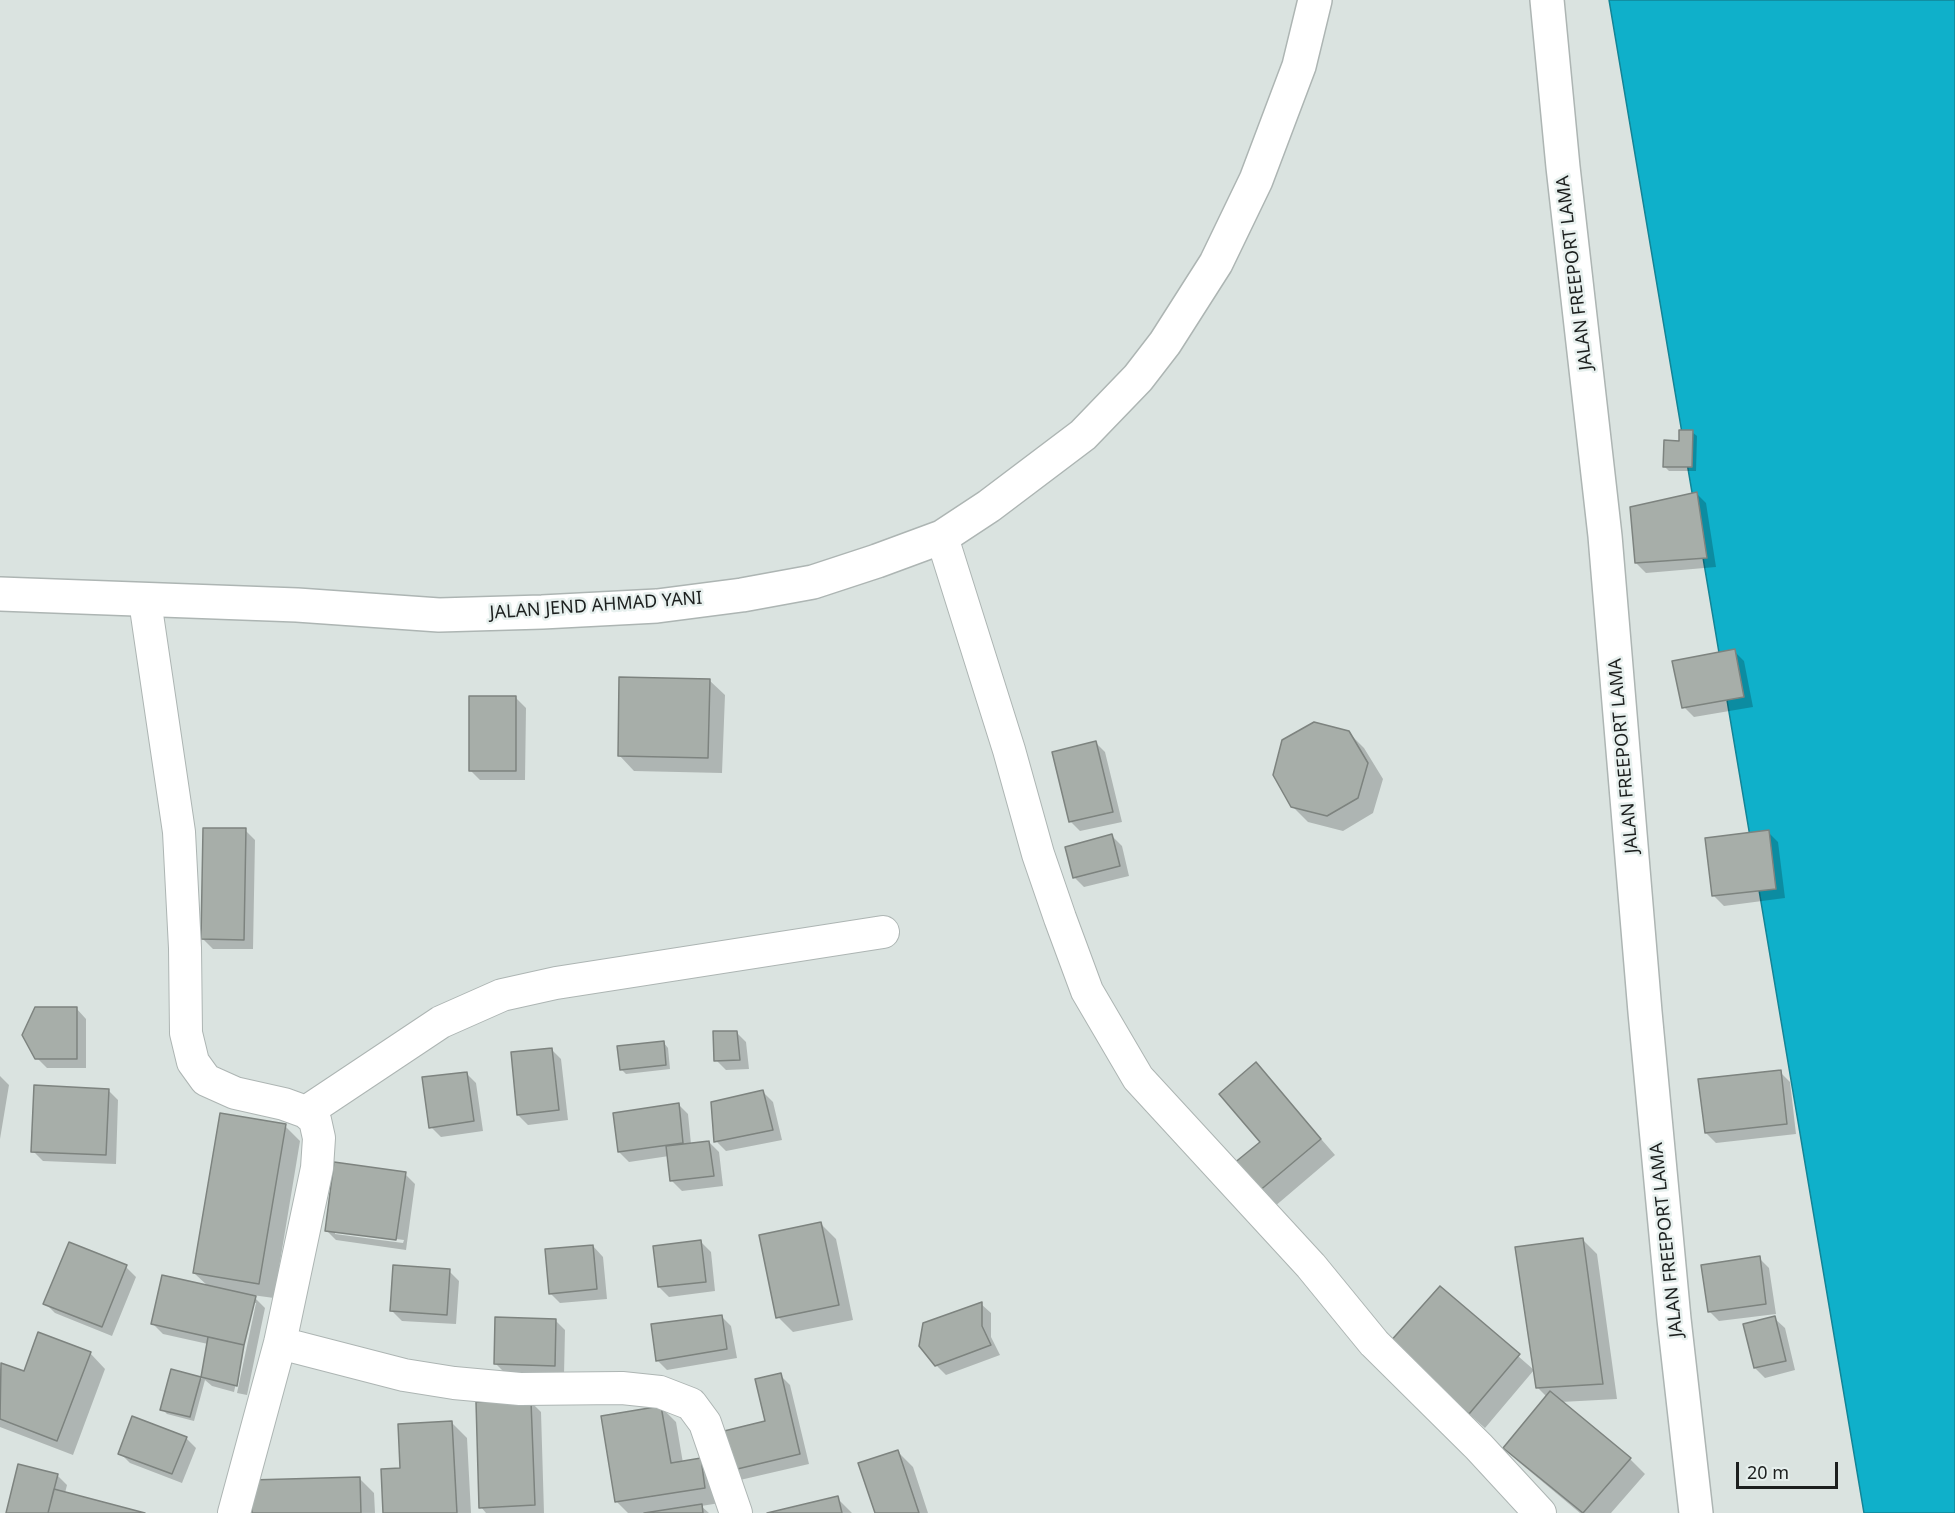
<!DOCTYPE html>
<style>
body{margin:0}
#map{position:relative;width:1955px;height:1513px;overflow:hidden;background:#dae3e0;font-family:"Noto Sans",sans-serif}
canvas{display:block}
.scale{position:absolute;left:1736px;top:1462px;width:102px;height:27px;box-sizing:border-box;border:3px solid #1c1f1e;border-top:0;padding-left:8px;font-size:18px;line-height:21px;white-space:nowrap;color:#1c1f1e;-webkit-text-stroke:4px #e7f0ee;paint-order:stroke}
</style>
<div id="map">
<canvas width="1955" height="1513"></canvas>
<div class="scale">20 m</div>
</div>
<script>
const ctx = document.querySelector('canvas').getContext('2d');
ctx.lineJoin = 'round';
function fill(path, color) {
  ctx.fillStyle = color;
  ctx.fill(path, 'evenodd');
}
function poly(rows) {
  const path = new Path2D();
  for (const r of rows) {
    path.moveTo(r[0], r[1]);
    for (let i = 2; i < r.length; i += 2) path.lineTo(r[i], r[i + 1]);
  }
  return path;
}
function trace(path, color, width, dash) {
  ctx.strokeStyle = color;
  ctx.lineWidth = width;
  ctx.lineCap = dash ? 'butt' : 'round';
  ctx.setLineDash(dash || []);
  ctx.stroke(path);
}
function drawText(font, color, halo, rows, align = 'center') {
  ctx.font = font + ' "Noto Sans",sans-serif';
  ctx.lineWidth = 5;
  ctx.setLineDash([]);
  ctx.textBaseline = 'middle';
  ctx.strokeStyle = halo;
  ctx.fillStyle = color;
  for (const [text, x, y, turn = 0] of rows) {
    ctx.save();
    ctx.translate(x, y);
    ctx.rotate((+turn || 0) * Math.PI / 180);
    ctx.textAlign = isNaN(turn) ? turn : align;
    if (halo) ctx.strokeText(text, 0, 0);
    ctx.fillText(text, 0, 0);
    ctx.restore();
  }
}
const water = poly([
 [1609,0,1955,0,1955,1513,1864,1513,1609,0]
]);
fill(water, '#0fb0ca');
trace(water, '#138496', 1.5);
fill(poly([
 [1692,432,1697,436,1696,471,1669,471,1664,466],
 [1696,493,1706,503,1716,567,1646,573,1636,563],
 [1734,651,1744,661,1753,707,1694,717,1684,707],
 [709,680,725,695,722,773,634,771,619,755],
 [516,698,526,708,525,780,480,780,470,770],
 [1349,733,1364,748,1383,779,1373,813,1343,831,1308,822,1292,806],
 [1095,742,1105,752,1122,822,1080,831,1070,821],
 [245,830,255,840,253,949,213,949,203,939],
 [1768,832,1778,842,1785,898,1724,906,1714,896],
 [1112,836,1122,846,1129,876,1084,887,1074,877],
 [76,1008,86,1019,86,1068,47,1068,37,1058],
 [736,1032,746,1042,749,1069,726,1070,716,1060],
 [664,1043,668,1048,670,1069,626,1074,621,1069],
 [551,1049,561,1059,568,1120,528,1125,518,1115],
 [1256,1064,1335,1155,1274,1207,1259,1191,1262,1142],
 [1780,1072,1790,1082,1796,1134,1716,1143,1706,1133],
 [466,1073,476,1083,483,1131,441,1137,431,1127],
 [0,1076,9,1085,0,1139],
 [108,1090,118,1100,116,1164,43,1161,33,1151],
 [763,1092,773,1102,782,1140,726,1151,716,1141],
 [678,1104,688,1114,691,1144,709,1142,719,1152,723,1186,682,1191,672,1181,669,1156,629,1162,619,1152],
 [285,1126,300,1141,274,1298,252,1295,265,1308,247,1395,237,1393,256,1303,253,1303,234,1392,212,1386,205,1380,194,1421,167,1414,162,1409,172,1371,202,1379,208,1344,163,1334,153,1324,209,1287,194,1273],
 [405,1174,415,1184,406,1250,336,1240,326,1230],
 [335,1231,404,1240,403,1243,335,1234],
 [821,1224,836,1239,853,1320,793,1332,778,1317],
 [1582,1239,1597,1254,1617,1399,1561,1402,1630,1459,1645,1474,1611,1513,1580,1513,1520,1463,1505,1448,1547,1397,1537,1387],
 [701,1242,711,1252,715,1291,669,1297,659,1287],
 [593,1246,603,1257,607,1299,560,1303,550,1293],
 [1759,1258,1769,1268,1776,1314,1719,1321,1709,1311],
 [126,1267,136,1277,112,1336,55,1313,45,1303],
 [449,1271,459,1281,456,1324,402,1321,392,1311],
 [1440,1288,1534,1370,1485,1428,1406,1359],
 [981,1304,991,1313,991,1337,1000,1355,946,1375,936,1365],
 [721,1316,731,1326,737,1358,667,1370,657,1360],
 [1774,1318,1785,1328,1795,1370,1765,1378,1755,1368],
 [555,1320,565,1330,564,1375,505,1373,495,1363],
 [90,1353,105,1369,73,1455,0,1427,0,1369,2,1365,24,1373],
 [780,1375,790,1385,809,1464,740,1480,730,1470,767,1423],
 [531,1402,541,1412,544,1513,486,1513,481,1507],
 [661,1407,676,1422,683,1463,700,1460,716,1475,720,1503,701,1506,709,1513,628,1513,616,1501],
 [451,1422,467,1438,471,1513,384,1513,401,1469],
 [186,1438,196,1448,182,1483,130,1463,120,1453],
 [898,1452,913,1467,928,1513,876,1513],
 [57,1475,67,1485,65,1493,139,1513,8,1513],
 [359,1478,374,1493,375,1513,253,1513],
 [837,1498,852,1513,774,1513]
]), '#0003');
const building = poly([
 [1679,430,1693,430,1692,467,1663,467,1664,440,1679,441,1679,430],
 [1697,492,1707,558,1635,563,1630,507,1697,492],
 [1735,649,1744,697,1682,708,1672,661,1735,649],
 [619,677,710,679,708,758,618,756,619,677],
 [469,696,516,696,516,771,469,771,469,696],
 [1314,722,1349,731,1368,763,1358,798,1327,816,1291,807,1273,775,1282,740,1314,722],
 [1096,741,1113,812,1069,822,1052,752,1096,741],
 [203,828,246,828,244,940,201,939,203,828],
 [1769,830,1776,889,1712,896,1705,838,1769,830],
 [1112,834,1120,866,1073,878,1065,847,1112,834],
 [35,1007,77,1007,77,1059,35,1059,22,1035,35,1007],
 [713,1031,737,1031,740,1060,714,1061,713,1031],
 [664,1041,666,1065,620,1070,617,1046,664,1041],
 [552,1048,559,1110,517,1115,511,1052,552,1048],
 [1256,1062,1321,1139,1258,1192,1233,1164,1260,1142,1219,1094,1256,1062],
 [1781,1070,1787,1124,1705,1133,1698,1079,1781,1070],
 [467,1072,474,1121,429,1128,422,1077,467,1072],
 [34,1085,109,1089,106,1155,31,1152,34,1085],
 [763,1090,773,1130,714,1142,711,1102,763,1090],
 [679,1103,683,1143,618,1152,613,1113,679,1103],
 [220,1113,286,1124,259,1284,193,1273,220,1113],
 [709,1141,714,1176,670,1181,666,1146,709,1141],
 [334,1162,406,1172,396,1240,325,1231,334,1162],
 [821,1222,839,1305,776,1318,759,1235,821,1222],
 [1583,1238,1603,1384,1536,1388,1515,1247,1583,1238],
 [701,1240,706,1282,658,1287,653,1246,701,1240],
 [69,1242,127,1265,102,1327,43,1304,69,1242],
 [593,1245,597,1289,549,1294,545,1249,593,1245],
 [1760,1256,1766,1304,1708,1312,1701,1265,1760,1256],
 [393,1265,450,1269,447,1315,390,1311,393,1265],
 [162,1275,256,1296,244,1345,151,1324,162,1275],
 [1440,1286,1520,1354,1469,1414,1388,1344,1440,1286],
 [982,1302,982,1326,991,1345,935,1366,919,1346,923,1323,982,1302],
 [722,1315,727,1349,656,1361,651,1324,722,1315],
 [1775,1316,1786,1361,1754,1368,1743,1324,1775,1316],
 [495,1317,556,1319,555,1366,494,1364,495,1317],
 [38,1332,91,1352,57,1441,0,1419,1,1363,24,1371,38,1332],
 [208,1337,244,1345,237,1386,201,1377,208,1337],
 [171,1369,201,1377,190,1417,160,1410,171,1369],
 [781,1373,800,1454,729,1471,720,1432,765,1421,755,1379,781,1373],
 [1550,1391,1631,1458,1583,1513,1503,1448,1550,1391],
 [531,1401,535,1505,479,1508,476,1402,531,1401],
 [661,1406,671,1463,701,1458,705,1488,615,1502,601,1416,661,1406],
 [132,1416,187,1437,172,1474,118,1454,132,1416],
 [452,1421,457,1513,383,1513,381,1469,400,1468,398,1424,452,1421],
 [898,1450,919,1513,875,1513,858,1463,898,1450],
 [18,1464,58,1474,48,1513,6,1513,18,1464],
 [360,1477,361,1513,252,1513,250,1480,360,1477],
 [54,1489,145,1513,48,1513,54,1489],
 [838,1496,842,1513,767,1513,838,1496],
 [702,1504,703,1513,644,1513,702,1504]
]);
fill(building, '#a7aea9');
trace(building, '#7d837f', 1.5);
const minor = poly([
 [942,537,1009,750,1038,854,1060,918,1087,991,1138,1078,1311,1266,1374,1343,1479,1447,1540,1513],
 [145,601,179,832,185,948,186,1033,193,1062,206,1080,235,1093,284,1104,306,1112,315,1120,319,1138,317,1168,280,1343,234,1513],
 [306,1112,441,1022,502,995,556,983,883,932],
 [280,1343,404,1375,454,1383,520,1389,622,1388,660,1392,691,1404,705,1423,736,1513]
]);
const tertiary = poly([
 [1547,0,1563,167,1605,536,1645,1012,1674,1319,1696,1513]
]);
const secondary = poly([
 [0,594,297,605,439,615,542,612,657,606,742,595,813,582,877,561,942,537,989,506,1083,435,1138,378,1165,343,1216,263,1256,180,1299,66,1315,0]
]);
trace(minor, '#adb5b3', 34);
trace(tertiary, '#adb5b3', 36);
trace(secondary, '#adb5b3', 36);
trace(minor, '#fff', 32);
trace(tertiary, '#fff', 33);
trace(secondary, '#fff', 33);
drawText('18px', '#1c1f1e', '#e7f0ee', [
 ["JALAN FREEPORT LAMA",1575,273,-97],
 ["JALAN JEND AHMAD YANI",596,606,-4],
 ["JALAN FREEPORT LAMA",1624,756,-95],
 ["JALAN FREEPORT LAMA",1667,1240,-96]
]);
</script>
